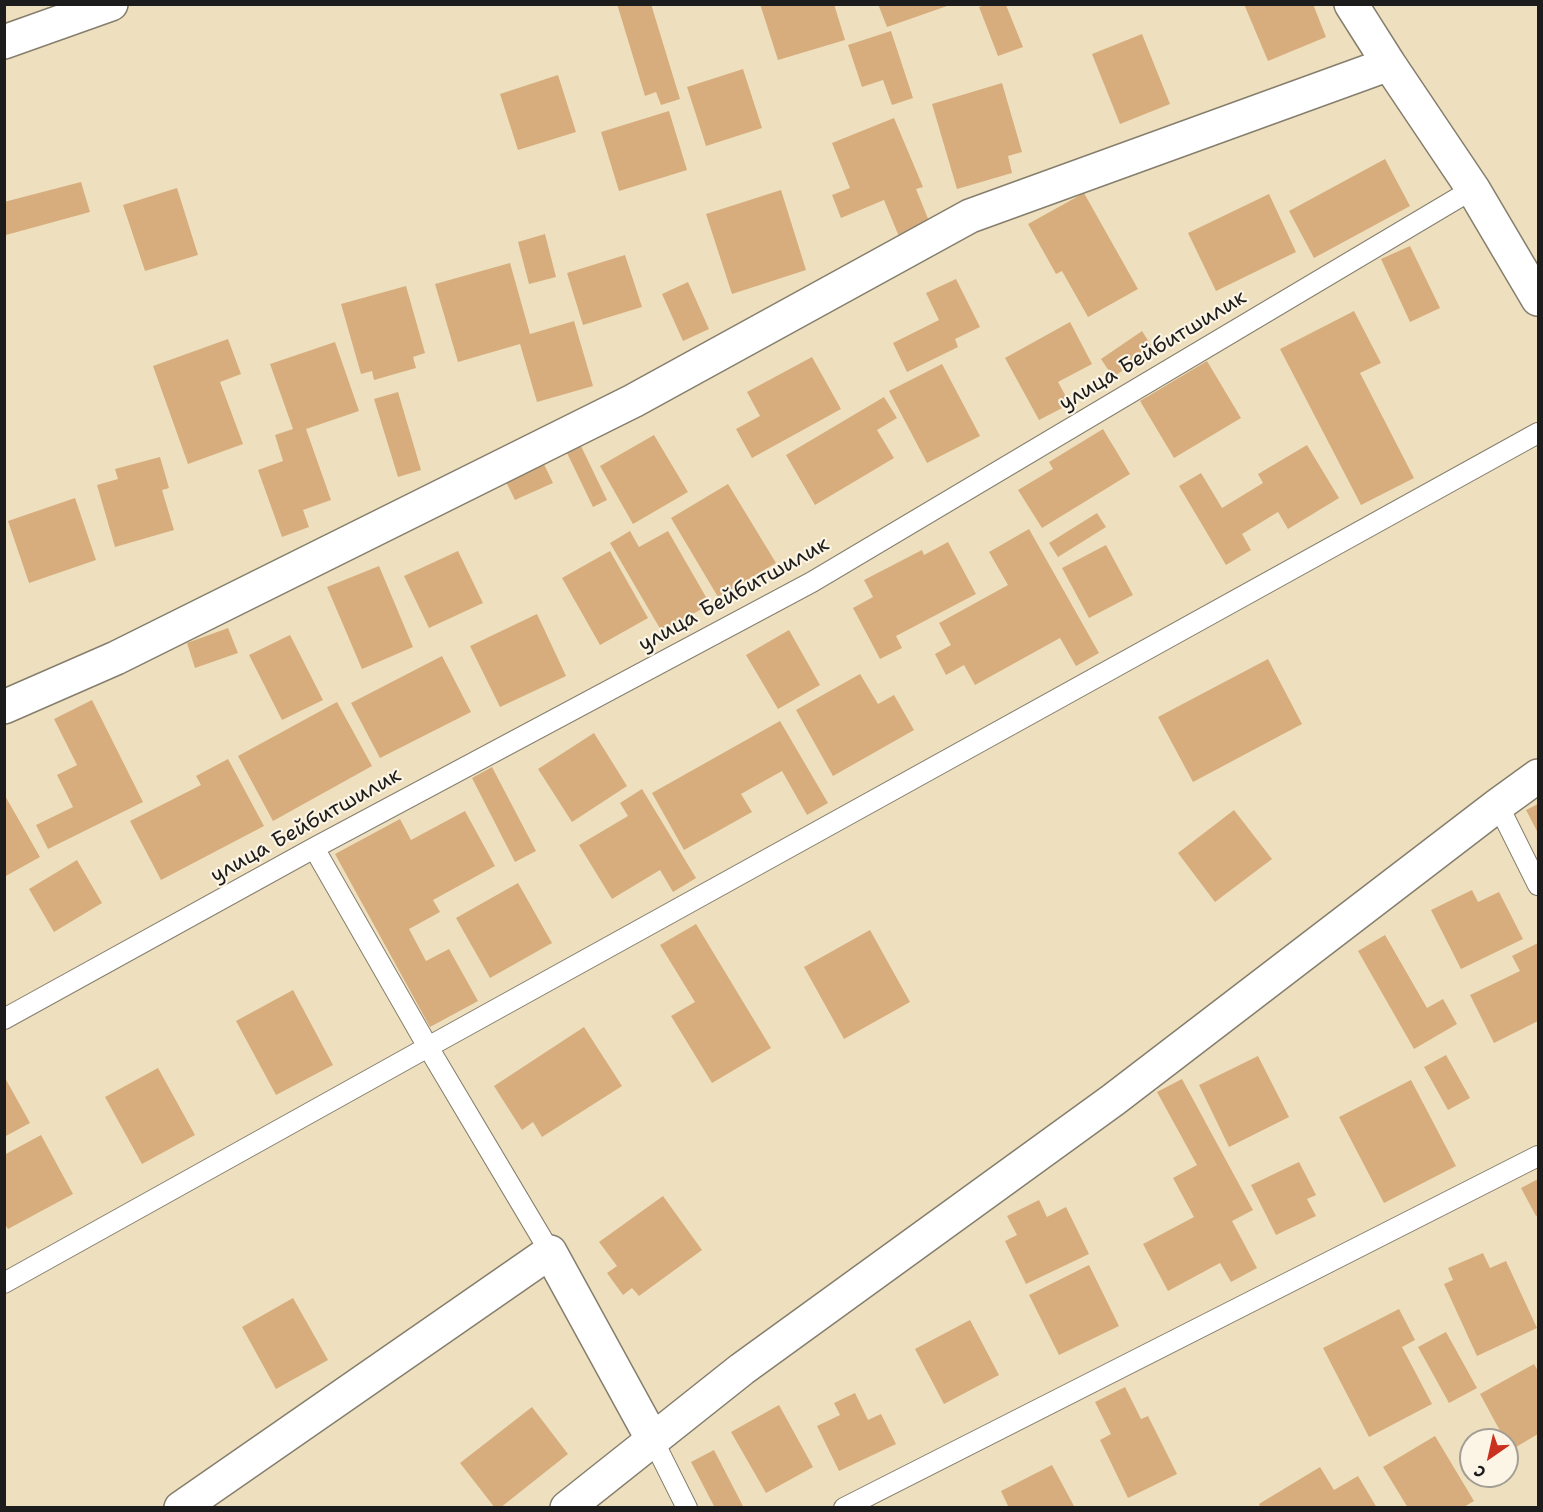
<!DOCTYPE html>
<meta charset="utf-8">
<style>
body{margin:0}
#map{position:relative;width:1543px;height:1512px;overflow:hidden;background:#eee0be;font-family:"Shantell Sans",sans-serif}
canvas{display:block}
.frame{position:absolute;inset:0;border:6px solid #1c1c1c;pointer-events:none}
.north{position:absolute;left:1459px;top:1428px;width:60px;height:60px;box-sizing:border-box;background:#fcf5e5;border:2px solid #a29e95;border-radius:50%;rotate:214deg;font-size:16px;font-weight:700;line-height:24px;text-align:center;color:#1c1c1c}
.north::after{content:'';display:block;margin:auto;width:21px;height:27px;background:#c8321e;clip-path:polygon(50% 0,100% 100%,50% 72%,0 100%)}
</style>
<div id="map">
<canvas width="1543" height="1512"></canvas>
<div class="frame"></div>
<div class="north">С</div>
</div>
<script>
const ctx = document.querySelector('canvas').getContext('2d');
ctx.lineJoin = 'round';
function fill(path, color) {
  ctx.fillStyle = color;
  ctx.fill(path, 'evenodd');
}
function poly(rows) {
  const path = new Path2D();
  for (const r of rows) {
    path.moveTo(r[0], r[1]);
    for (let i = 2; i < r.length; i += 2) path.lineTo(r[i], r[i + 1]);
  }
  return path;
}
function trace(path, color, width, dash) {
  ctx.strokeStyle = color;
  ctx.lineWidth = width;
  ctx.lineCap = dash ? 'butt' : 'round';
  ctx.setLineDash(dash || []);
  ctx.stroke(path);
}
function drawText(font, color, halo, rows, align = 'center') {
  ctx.font = font + ' "Shantell Sans",sans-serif';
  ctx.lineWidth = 4.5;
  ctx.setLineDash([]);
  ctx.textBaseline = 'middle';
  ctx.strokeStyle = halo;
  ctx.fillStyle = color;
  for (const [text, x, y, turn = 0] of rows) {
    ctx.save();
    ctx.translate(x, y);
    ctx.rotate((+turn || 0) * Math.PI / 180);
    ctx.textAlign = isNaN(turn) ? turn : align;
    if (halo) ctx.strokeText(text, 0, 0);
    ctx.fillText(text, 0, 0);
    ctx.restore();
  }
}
fill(poly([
 [617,4,651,4,680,99,661,105,656,92,645,96],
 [760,4,834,4,845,40,778,60],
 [878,4,949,4,950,5,887,27],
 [1244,4,1313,4,1326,37,1268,61],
 [985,5,1006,5,1023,47,998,56,979,7],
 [891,31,913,98,892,105,883,80,862,87,848,45],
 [1142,34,1170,104,1120,124,1092,54],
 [743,69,762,128,706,146,687,87],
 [558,75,576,132,518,150,500,94],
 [1002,83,1022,152,1008,156,1012,173,957,189,932,104],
 [669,111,687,170,619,191,601,132],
 [894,118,923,187,916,189,931,226,900,239,884,200,841,218,832,195,850,188,832,143],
 [1385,159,1410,206,1314,258,1289,211],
 [81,182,90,212,6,235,4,202],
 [177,188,198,255,145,271,123,205],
 [781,190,806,270,732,294,706,214],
 [1084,193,1138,289,1088,317,1062,271,1056,274,1028,224],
 [1269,194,1296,252,1216,291,1188,233],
 [545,234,556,277,529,284,518,242],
 [1410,246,1440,308,1410,322,1381,259],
 [625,255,642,307,583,325,567,273],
 [510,263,530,334,574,321,593,386,537,402,520,344,458,362,435,284],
 [956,279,980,327,955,339,958,347,907,372,893,343,939,320,926,293],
 [688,282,709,329,683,341,662,294],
 [406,286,425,353,413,357,416,368,374,380,372,371,361,374,341,304],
 [1354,311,1381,363,1360,373,1414,478,1361,505,1280,349],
 [1070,322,1092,364,1058,382,1070,404,1039,420,1005,358],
 [1142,331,1154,350,1113,377,1101,359],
 [228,339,241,374,220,382,243,444,188,464,153,366],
 [335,342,359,411,306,429,331,500,303,510,309,527,282,537,258,470,283,461,275,435,293,429,270,364],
 [812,357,841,409,752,458,736,429,760,416,747,392],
 [1207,361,1241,418,1174,458,1140,401],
 [942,364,980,436,927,463,889,391],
 [398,392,421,470,398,477,374,399],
 [884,397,897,418,877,430,894,458,815,505,786,455],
 [1103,429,1130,474,1042,528,1018,490,1053,469,1049,462],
 [654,435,688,492,633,524,600,466],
 [580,444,607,500,593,507,566,451],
 [1307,445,1339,498,1288,529,1278,512,1242,534,1251,550,1226,565,1179,486,1201,473,1222,508,1263,483,1258,474],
 [160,457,169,488,162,490,174,530,115,547,97,485,118,479,115,469],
 [543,462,553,483,515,500,505,480],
 [728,484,776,563,718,597,671,518],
 [75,498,96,560,29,583,8,521],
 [1097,513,1106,527,1058,557,1049,543],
 [1029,529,1099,653,1076,666,1060,638,975,685,964,665,946,675,935,654,951,645,939,623,1008,585,989,552],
 [630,531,639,547,668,531,710,604,662,632,610,543],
 [948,542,976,594,896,636,902,648,880,659,853,608,873,597,864,580,922,550,924,555],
 [1106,545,1133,595,1089,618,1062,568],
 [458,551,483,603,429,628,404,576],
 [610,551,648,618,600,645,562,578],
 [379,566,413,647,362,669,327,587],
 [537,614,566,676,500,707,470,646],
 [228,628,238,653,195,668,187,643],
 [789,630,820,685,778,709,746,655],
 [290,635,323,700,282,720,249,655],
 [442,656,471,712,380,758,351,703],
 [1268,659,1302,724,1193,782,1158,717],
 [860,674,878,704,894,695,914,730,833,776,796,710],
 [92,700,143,802,48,849,36,825,73,807,57,775,77,765,54,719],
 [337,702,372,766,273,821,238,756],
 [780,721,828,803,807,815,782,771,741,794,752,812,684,850,652,793],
 [594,733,627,786,572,822,538,769],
 [228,759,264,826,161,880,130,821,201,785,196,776],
 [492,767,536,851,515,862,472,778],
 [642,789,696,878,673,892,660,870,612,899,579,845,628,816,620,803],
 [4,794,40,857,4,877],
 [1538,804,1538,833,1526,810],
 [1234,810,1272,859,1215,902,1178,853],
 [465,811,495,866,433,900,440,912,409,929,426,961,449,949,478,1001,430,1027,335,854,400,819,411,840],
 [77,860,102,903,54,932,29,889],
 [518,883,552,943,490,978,456,918],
 [1472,890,1478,902,1499,892,1523,939,1461,969,1431,910],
 [696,924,771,1048,712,1083,671,1016,695,1002,660,945],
 [870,930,910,1002,844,1039,804,967],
 [1385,935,1427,1008,1443,999,1457,1024,1414,1049,1358,951],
 [1538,943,1538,1021,1494,1043,1470,995,1520,971,1512,956],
 [293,990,333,1065,276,1095,236,1021],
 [584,1027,622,1086,542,1137,533,1122,522,1130,494,1086],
 [1446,1055,1470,1098,1448,1110,1424,1067],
 [1258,1056,1289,1117,1229,1147,1199,1085],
 [158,1068,195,1135,142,1164,105,1097],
 [4,1076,30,1123,4,1137],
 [1182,1079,1253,1210,1232,1221,1257,1268,1231,1282,1220,1263,1168,1291,1143,1244,1194,1217,1173,1178,1197,1165,1157,1092],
 [1411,1080,1456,1166,1384,1203,1339,1117],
 [41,1135,73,1194,8,1229,4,1223,4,1155],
 [1299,1162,1316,1195,1307,1199,1316,1216,1276,1235,1251,1185],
 [1538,1179,1538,1215,1536,1216,1521,1188],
 [663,1196,702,1250,639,1296,632,1288,623,1295,607,1273,617,1266,599,1242],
 [1039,1200,1047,1217,1066,1207,1089,1254,1026,1284,1005,1241,1017,1235,1007,1216],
 [1483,1253,1490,1268,1506,1261,1537,1328,1477,1356,1444,1284,1453,1280,1448,1268],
 [1089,1265,1119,1326,1059,1355,1029,1295],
 [293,1298,328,1360,276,1389,242,1327],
 [1399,1309,1415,1340,1402,1347,1432,1404,1369,1437,1323,1348],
 [970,1320,999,1375,944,1404,915,1349],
 [1446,1332,1477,1388,1449,1403,1418,1347],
 [1534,1364,1538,1371,1538,1434,1511,1450,1507,1440,1505,1440,1480,1394],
 [1125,1387,1141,1419,1148,1416,1177,1474,1128,1498,1100,1440,1111,1434,1095,1402],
 [855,1393,868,1420,881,1414,896,1444,839,1471,817,1426,840,1415,834,1403],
 [779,1405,813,1467,766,1493,731,1432],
 [532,1407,568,1454,500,1508,495,1508,460,1463],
 [1435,1436,1474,1501,1462,1508,1408,1508,1383,1467],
 [714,1450,744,1508,715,1508,691,1462],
 [1052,1465,1075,1508,1009,1508,1001,1491],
 [1320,1467,1334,1490,1358,1476,1377,1508,1261,1508,1259,1504]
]), '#d7ad7d');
const service = poly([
 [1498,805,1538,885],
 [314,848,428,1047,550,1252],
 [4,1019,314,848,812,582,1473,189],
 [4,1283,428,1047,1538,433],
 [653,1440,687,1508],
 [844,1508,1538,1156]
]);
const minor = poly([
 [1351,4,1389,64,1473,189,1538,299],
 [4,42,111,4],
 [4,707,116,658,633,401,970,216,1389,64],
 [181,1508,550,1252,653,1440],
 [567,1508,742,1369,1113,1100,1498,805,1538,776]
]);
trace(service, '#857e6d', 22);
trace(minor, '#857e6d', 36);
trace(service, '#fff', 20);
trace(minor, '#fff', 33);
drawText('21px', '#1c1c1c', '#fcf5e5', [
 ["улица Бейбитшилик",1153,351,-31],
 ["улица Бейбитшилик",734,595,-29],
 ["улица Бейбитшилик",306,826,-29]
]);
</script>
